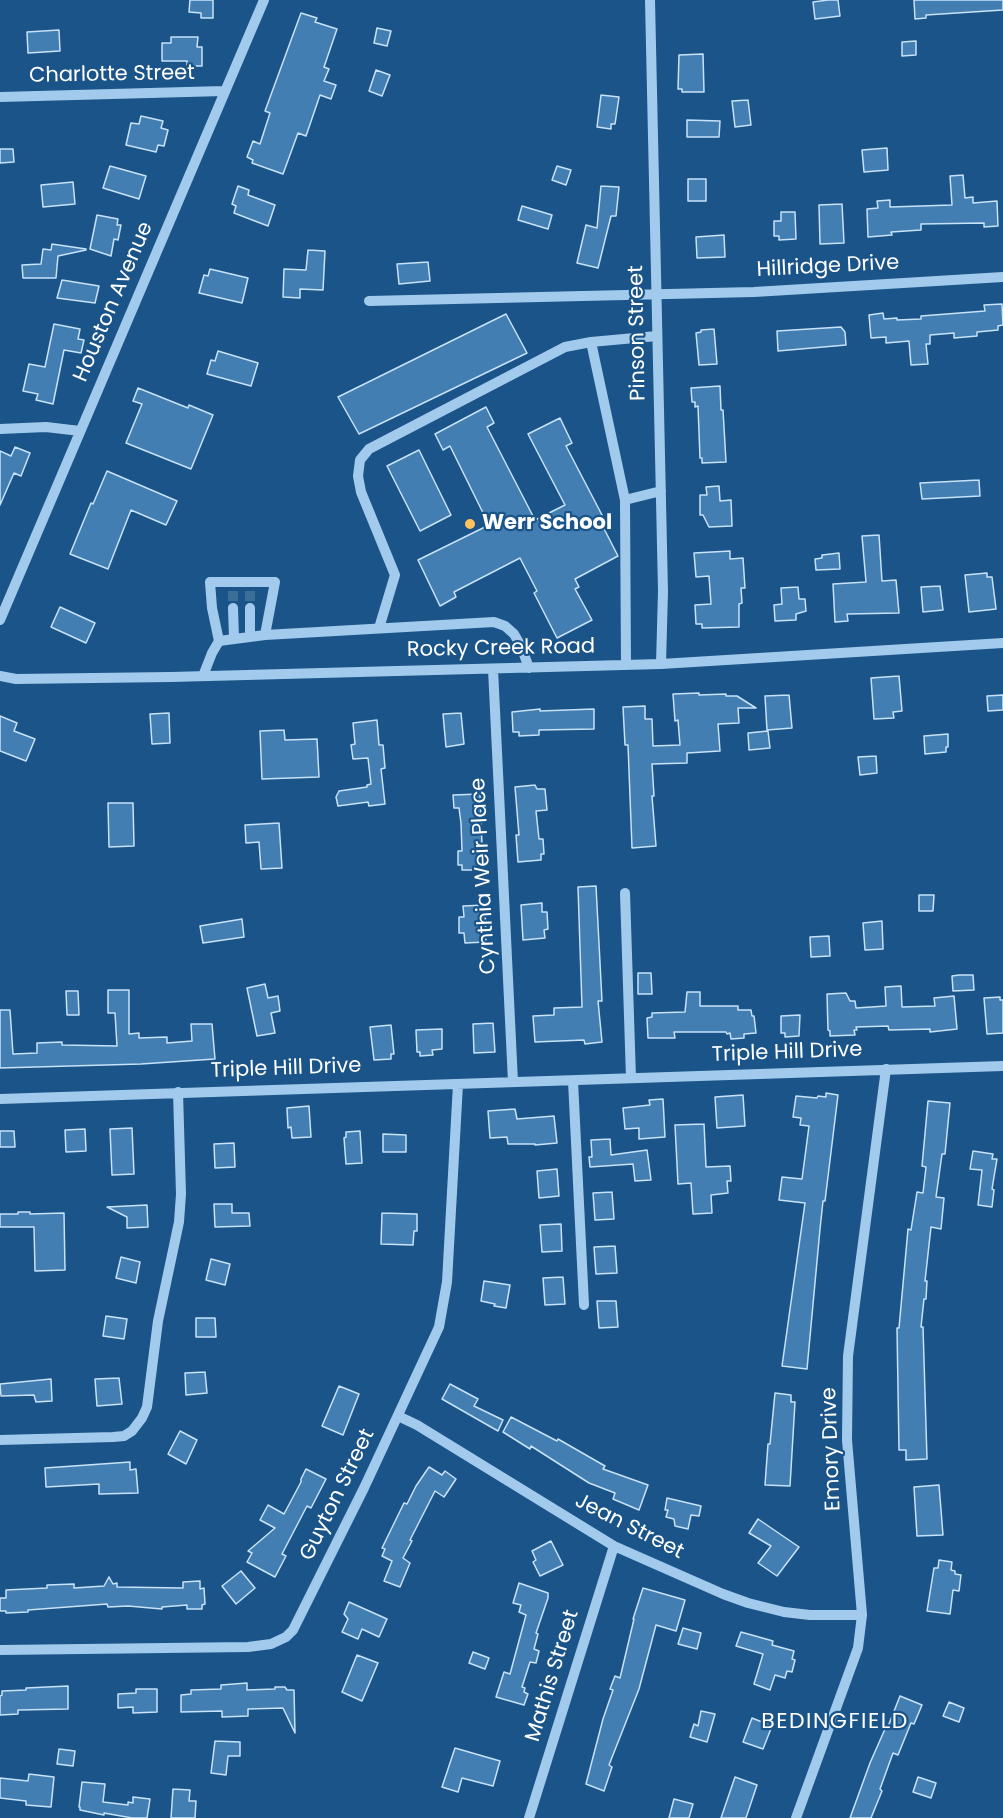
<!DOCTYPE html>
<style>
body{margin:0}
canvas{display:block;background:#1a5488}
</style>
<canvas width="1003" height="1818"></canvas>
<script>
const ctx = document.querySelector('canvas').getContext('2d');
ctx.lineJoin = 'round';
function fill(path, color) {
  ctx.fillStyle = color;
  ctx.fill(path, 'evenodd');
}
function poly(rows) {
  const path = new Path2D();
  for (const r of rows) {
    path.moveTo(r[0], r[1]);
    for (let i = 2; i < r.length; i += 2) path.lineTo(r[i], r[i + 1]);
  }
  return path;
}
function trace(path, color, width, dash) {
  ctx.strokeStyle = color;
  ctx.lineWidth = width;
  ctx.lineCap = dash ? 'butt' : 'round';
  ctx.setLineDash(dash || []);
  ctx.stroke(path);
}
function drawText(font, color, halo, rows, align = 'center') {
  ctx.font = font + ' Poppins,sans-serif';
  ctx.lineWidth = 4.5;
  ctx.setLineDash([]);
  ctx.textBaseline = 'middle';
  ctx.strokeStyle = halo;
  ctx.fillStyle = color;
  for (const [text, x, y, turn = 0] of rows) {
    ctx.save();
    ctx.translate(x, y);
    ctx.rotate((+turn || 0) * Math.PI / 180);
    ctx.textAlign = isNaN(turn) ? turn : align;
    if (halo) ctx.strokeText(text, 0, 0);
    ctx.fillText(text, 0, 0);
    ctx.restore();
  }
}
const building = poly([
 [190,0,213,0,213,18,201,18,201,13,189,12,190,0],
 [828,0,838,0,840,16,815,19,813,2,828,0],
 [914,0,1003,0,1003,10,926,15,926,18,915,19,914,0],
 [301,13,317,18,315,22,337,29,324,67,329,69,324,81,336,85,331,99,320,95,306,136,298,133,283,174,252,163,253,160,247,157,253,141,260,144,270,113,265,111,301,13],
 [377,28,391,31,387,46,374,43,377,28],
 [59,30,60,51,28,53,27,32,59,30],
 [171,37,198,37,197,47,202,47,202,66,187,66,187,61,162,61,162,43,171,43,171,37],
 [916,41,916,55,902,56,902,42,916,41],
 [703,54,704,92,682,92,682,89,678,89,679,55,703,54],
 [376,70,390,75,382,96,369,91,376,70],
 [601,95,619,97,615,124,611,124,611,129,597,127,601,95],
 [748,100,751,125,735,127,732,101,748,100],
 [141,116,163,121,161,128,168,130,164,146,158,145,156,152,126,145,131,123,139,124,141,116],
 [687,120,720,121,719,137,687,137,687,120],
 [887,148,888,170,864,172,862,150,887,148],
 [0,149,13,149,14,162,0,163,0,149],
 [110,166,146,176,139,199,103,188,110,166],
 [557,166,571,170,566,185,552,180,557,166],
 [963,175,965,198,973,197,973,203,997,201,998,226,984,227,984,223,921,224,921,230,891,232,892,235,868,237,867,209,878,208,877,201,890,200,890,207,952,205,950,176,963,175],
 [688,179,706,179,706,201,688,201,688,179],
 [73,182,75,204,43,207,41,185,73,182],
 [238,186,249,190,248,195,275,205,268,226,234,213,236,206,232,204,238,186],
 [601,186,619,187,616,216,611,216,598,268,577,263,586,225,597,228,601,186],
 [842,204,844,243,820,244,819,205,842,204],
 [522,206,552,215,548,229,518,220,522,206],
 [781,212,795,212,796,239,779,240,779,236,774,236,774,221,781,221,781,212],
 [97,215,118,219,117,225,121,225,118,240,114,239,111,256,90,249,97,215],
 [724,235,725,257,697,258,696,237,724,235],
 [52,244,86,249,86,250,58,256,56,278,23,278,22,265,41,264,43,249,51,250,52,244],
 [308,250,325,251,323,290,300,289,300,298,283,297,284,269,306,270,308,250],
 [428,262,430,281,399,284,397,264,428,262],
 [210,269,248,278,242,303,199,293,204,275,208,276,210,269],
 [62,280,99,286,95,303,57,298,62,280],
 [1002,304,1003,325,998,326,998,330,977,332,977,336,954,338,954,333,930,335,930,344,926,344,928,364,911,365,909,341,886,343,886,337,871,338,869,315,883,313,884,319,897,318,897,320,921,319,921,316,985,311,984,305,1002,304],
 [506,314,527,353,359,434,338,397,506,314],
 [54,324,80,329,78,339,84,340,81,353,64,350,53,404,36,400,38,394,23,391,29,364,45,367,54,324],
 [841,327,845,332,846,345,778,351,777,331,841,327],
 [714,329,717,364,699,365,696,333,701,332,701,330,714,329],
 [218,351,258,363,251,386,207,374,211,360,215,361,218,351],
 [720,386,721,410,723,410,726,462,702,463,702,458,700,458,698,406,695,407,695,402,692,402,691,388,720,386],
 [138,388,188,408,189,405,213,415,191,469,126,443,142,404,133,401,138,388],
 [486,407,494,423,487,427,535,520,565,505,528,434,560,418,572,443,566,446,602,515,598,517,618,556,575,579,579,587,575,589,592,620,557,638,534,593,537,591,520,558,454,592,456,597,440,606,418,560,489,525,450,446,443,450,435,434,486,407],
 [15,447,30,453,21,476,14,473,0,505,0,451,11,456,15,447],
 [419,450,451,515,420,531,387,466,419,450],
 [107,471,177,501,166,525,131,510,108,569,70,554,91,503,93,504,107,471],
 [979,480,980,496,922,499,920,483,979,480],
 [719,486,720,501,731,500,732,526,709,527,703,515,700,515,700,495,707,495,706,487,719,486],
 [879,535,882,581,896,580,899,613,847,614,848,621,835,622,833,584,866,582,862,536,879,535],
 [730,551,730,559,743,558,745,588,741,588,742,603,739,604,739,627,702,628,702,624,696,624,695,605,711,604,709,576,696,577,694,553,730,551],
 [839,553,840,569,816,570,815,559,822,558,822,555,839,553],
 [987,573,987,577,992,577,996,609,969,612,965,575,987,573],
 [940,586,943,610,923,612,921,587,940,586],
 [798,587,799,599,805,599,806,611,796,614,796,620,775,621,774,605,782,604,781,588,798,587],
 [60,607,95,623,86,643,51,627,60,607],
 [899,676,902,711,893,712,894,718,874,719,871,678,899,676],
 [699,693,699,695,726,694,726,696,737,696,756,708,738,708,739,723,718,724,720,751,687,753,687,763,652,764,654,796,652,796,656,846,632,848,628,745,625,745,623,707,645,706,645,719,652,719,653,746,680,745,678,720,675,721,673,694,699,693],
 [789,695,792,728,767,730,765,696,789,695],
 [1003,695,1003,710,988,711,987,696,1003,695],
 [540,709,540,711,594,709,594,729,539,730,539,735,519,736,519,732,513,732,512,712,540,709],
 [169,713,170,743,152,744,150,714,169,713],
 [461,713,464,744,446,747,443,714,461,713],
 [0,716,17,723,14,731,35,739,26,761,0,751,0,716],
 [377,720,379,745,383,745,385,768,381,769,385,804,369,806,368,802,338,806,336,797,339,791,367,787,367,785,371,784,368,758,353,759,351,745,355,744,353,723,377,720],
 [284,730,285,740,317,739,319,777,262,779,260,731,284,730],
 [768,731,770,748,749,750,748,733,768,731],
 [948,734,948,747,946,747,946,752,925,754,924,736,948,734],
 [876,756,877,773,860,775,858,757,876,756],
 [535,785,537,789,545,789,547,810,536,811,539,839,543,839,544,854,541,854,541,860,518,862,516,835,519,835,515,787,535,785],
 [480,794,483,870,462,870,462,865,458,865,458,851,462,851,461,823,459,808,454,808,453,795,480,794],
 [108,803,133,803,134,846,109,847,108,803],
 [279,823,282,868,261,869,259,842,246,843,245,825,279,823],
 [596,886,602,1001,598,1001,602,1042,585,1044,584,1040,535,1042,533,1016,554,1015,554,1008,582,1007,578,887,596,886],
 [919,895,934,895,933,911,919,911,919,895],
 [542,903,542,912,547,912,548,929,544,930,545,938,523,940,521,905,542,903],
 [485,905,486,942,465,943,464,933,459,933,459,917,464,917,463,906,485,905],
 [242,919,244,937,203,943,200,926,242,919],
 [882,921,883,949,865,950,863,923,882,921],
 [829,936,830,956,811,957,810,937,829,936],
 [638,973,651,973,652,994,638,994,638,973],
 [959,975,973,975,974,990,953,991,952,976,959,975],
 [265,984,268,998,278,996,280,1011,271,1013,275,1033,257,1036,247,988,265,984],
 [901,986,902,1007,935,1006,934,998,954,996,957,1029,930,1032,930,1029,889,1030,888,1026,856,1027,857,1030,854,1030,855,1035,830,1036,830,1031,828,1030,827,994,846,993,850,1001,855,1001,856,1008,886,1006,885,987,901,986],
 [108,990,129,990,129,1034,139,1033,139,1038,167,1037,167,1043,192,1041,191,1024,212,1024,215,1059,141,1064,0,1068,0,1010,10,1010,13,1054,37,1053,37,1043,62,1042,62,1045,117,1046,115,1013,108,1013,108,990],
 [66,991,78,991,79,1015,67,1015,66,991],
 [687,992,700,992,700,1006,738,1006,738,1010,751,1010,752,1016,754,1016,756,1033,744,1034,744,1038,731,1039,730,1033,727,1034,726,1032,674,1032,675,1038,648,1038,647,1018,652,1017,652,1013,685,1012,687,992],
 [1000,997,1000,1000,1003,1000,1003,1033,987,1034,984,998,1000,997],
 [800,1015,799,1036,785,1037,785,1033,781,1033,781,1016,800,1015],
 [493,1023,495,1052,474,1053,473,1024,493,1023],
 [391,1025,394,1054,391,1054,391,1059,374,1060,370,1027,391,1025],
 [442,1029,442,1049,432,1050,433,1055,420,1056,420,1052,417,1052,416,1030,442,1029],
 [826,1093,838,1095,825,1201,823,1201,820,1229,807,1369,782,1366,805,1203,779,1200,782,1177,802,1179,809,1126,800,1125,801,1118,793,1117,796,1096,817,1098,818,1096,826,1097,826,1093],
 [743,1095,745,1126,717,1128,715,1097,743,1095],
 [663,1099,665,1137,639,1139,639,1128,625,1129,623,1108,650,1105,649,1100,663,1099],
 [928,1101,950,1103,945,1154,942,1154,936,1197,944,1198,941,1229,931,1227,925,1281,927,1281,926,1299,924,1299,921,1327,923,1327,927,1459,906,1460,906,1450,899,1450,897,1328,899,1328,908,1229,911,1230,917,1192,923,1193,926,1167,922,1166,928,1101],
 [309,1106,311,1137,292,1138,291,1127,288,1128,287,1108,309,1106],
 [515,1109,517,1119,554,1116,557,1143,535,1145,535,1144,508,1144,507,1137,490,1138,488,1111,515,1109],
 [704,1124,706,1167,730,1166,731,1181,727,1181,728,1193,711,1195,712,1213,693,1214,691,1183,678,1184,675,1125,704,1124],
 [132,1128,134,1174,112,1175,110,1129,132,1128],
 [85,1129,86,1151,66,1152,65,1130,85,1129],
 [0,1131,14,1131,15,1147,0,1147,0,1131],
 [360,1131,362,1163,346,1164,344,1138,346,1137,346,1132,360,1131],
 [383,1134,406,1135,406,1152,383,1152,383,1134],
 [610,1139,611,1155,647,1150,651,1180,635,1181,633,1164,590,1167,589,1157,592,1157,591,1140,610,1139],
 [234,1143,235,1167,215,1168,214,1144,234,1143],
 [973,1151,993,1154,992,1159,997,1159,992,1189,994,1190,992,1207,978,1205,982,1170,970,1169,973,1151],
 [557,1169,559,1196,539,1198,537,1171,557,1169],
 [612,1192,614,1219,595,1220,593,1193,612,1192],
 [214,1204,232,1204,232,1213,249,1213,250,1226,215,1227,214,1204],
 [147,1205,148,1227,127,1228,127,1217,107,1207,147,1205],
 [18,1212,30,1212,30,1214,64,1213,65,1270,35,1271,34,1227,0,1227,0,1214,18,1214,18,1212],
 [382,1213,417,1214,417,1231,414,1231,413,1245,381,1244,382,1213],
 [561,1224,562,1251,542,1252,540,1225,561,1224],
 [615,1246,617,1273,596,1274,594,1247,615,1246],
 [121,1257,140,1262,136,1283,116,1278,121,1257],
 [211,1259,230,1264,225,1285,206,1280,211,1259],
 [563,1277,565,1304,545,1305,543,1278,563,1277],
 [484,1281,510,1285,506,1308,494,1306,495,1304,481,1301,484,1281],
 [597,1301,616,1301,618,1327,599,1328,597,1301],
 [106,1316,127,1319,124,1339,103,1336,106,1316],
 [196,1318,215,1318,216,1337,196,1337,196,1318],
 [205,1372,207,1393,186,1395,185,1373,205,1372],
 [119,1378,122,1404,97,1406,95,1379,119,1378],
 [51,1379,52,1401,36,1402,34,1395,1,1396,0,1384,51,1379],
 [450,1384,478,1399,474,1406,503,1420,498,1431,442,1399,450,1384],
 [339,1386,359,1394,343,1435,322,1426,339,1386],
 [775,1393,791,1395,791,1402,795,1402,790,1486,765,1485,768,1444,770,1444,775,1393],
 [511,1417,557,1441,558,1439,605,1466,603,1469,648,1485,639,1510,613,1499,615,1493,589,1483,531,1446,530,1449,503,1432,511,1417],
 [180,1431,197,1440,186,1464,168,1454,180,1431],
 [130,1462,130,1470,136,1469,138,1493,99,1494,99,1484,46,1487,45,1468,130,1462],
 [429,1467,442,1475,445,1471,456,1479,444,1497,435,1491,410,1540,412,1541,403,1558,410,1563,400,1587,384,1581,392,1561,382,1556,385,1549,382,1548,404,1503,407,1504,416,1486,429,1467],
 [306,1469,326,1479,311,1508,307,1506,282,1554,286,1556,275,1577,247,1562,252,1553,248,1551,275,1528,260,1520,268,1505,284,1514,301,1482,301,1479,306,1469],
 [939,1485,943,1535,917,1536,914,1487,939,1485],
 [667,1498,701,1506,699,1516,691,1515,688,1529,675,1526,674,1519,666,1517,668,1510,665,1510,667,1498],
 [758,1519,799,1547,777,1576,758,1563,771,1546,749,1533,758,1519],
 [551,1541,563,1565,540,1576,533,1562,536,1560,532,1551,551,1541],
 [939,1560,952,1562,951,1570,955,1571,955,1574,961,1575,959,1591,953,1590,950,1614,927,1611,934,1568,938,1568,939,1560],
 [241,1571,255,1588,236,1604,222,1586,241,1571],
 [109,1577,113,1584,117,1583,117,1587,183,1588,183,1582,200,1581,200,1589,204,1588,205,1604,202,1605,202,1609,187,1609,187,1605,162,1607,162,1609,128,1606,108,1607,107,1604,28,1610,28,1612,6,1613,6,1611,0,1611,0,1598,6,1598,6,1590,47,1588,47,1585,74,1584,74,1588,104,1586,109,1577],
 [519,1583,548,1593,548,1598,536,1633,538,1634,534,1649,539,1651,536,1663,530,1662,522,1687,525,1688,524,1692,528,1694,524,1705,496,1697,504,1672,510,1674,526,1615,519,1612,521,1605,513,1603,519,1583],
 [643,1588,685,1600,676,1631,656,1625,639,1689,609,1765,612,1767,604,1791,586,1784,603,1719,613,1690,610,1689,615,1676,620,1678,634,1619,633,1619,643,1588],
 [349,1602,387,1619,379,1637,362,1629,358,1639,342,1632,348,1619,344,1614,349,1602],
 [683,1628,701,1633,697,1649,678,1644,683,1628],
 [741,1632,773,1641,772,1645,794,1651,792,1659,795,1660,792,1672,787,1671,785,1678,775,1675,770,1690,754,1684,763,1654,736,1646,741,1632],
 [473,1652,489,1658,485,1669,469,1663,473,1652],
 [357,1655,378,1663,362,1701,342,1692,357,1655],
 [247,1683,247,1690,275,1689,275,1687,285,1687,287,1690,294,1690,295,1733,283,1708,248,1709,248,1716,222,1717,222,1711,181,1712,181,1695,191,1694,191,1690,221,1689,221,1685,247,1683],
 [68,1686,68,1709,18,1710,18,1714,0,1715,0,1696,2,1695,2,1691,26,1690,26,1688,68,1686],
 [136,1689,157,1689,157,1712,133,1713,133,1707,118,1708,118,1694,136,1693,136,1689],
 [900,1696,922,1705,914,1724,911,1723,898,1755,893,1753,880,1789,882,1791,871,1818,850,1818,870,1763,885,1729,887,1729,900,1696],
 [949,1702,964,1708,959,1722,943,1716,949,1702],
 [701,1711,715,1714,707,1742,690,1737,694,1724,698,1726,701,1711],
 [752,1718,772,1726,763,1749,743,1742,752,1718],
 [215,1741,240,1742,240,1756,228,1756,226,1775,211,1773,215,1741],
 [455,1748,500,1761,493,1786,462,1778,458,1792,442,1787,455,1748],
 [59,1749,75,1751,73,1766,57,1764,59,1749],
 [29,1774,54,1777,51,1807,26,1805,26,1801,0,1798,0,1778,28,1781,29,1774],
 [735,1777,757,1785,746,1818,721,1818,735,1777],
 [918,1777,936,1783,931,1798,913,1792,918,1777],
 [82,1782,105,1784,103,1802,128,1805,128,1802,133,1803,133,1797,150,1799,147,1818,132,1818,104,1813,104,1815,80,1810,80,1807,79,1807,82,1782],
 [173,1789,190,1790,189,1801,196,1801,195,1818,171,1818,173,1789],
 [674,1799,693,1804,689,1818,669,1818,674,1799]
]);
fill(building, '#427eb1');
trace(building, '#c7e2f9', 1.5);
trace(poly([
 [233,591,233,608],
 [250,591,250,608]
]), '#3c6e9a', 10, [10, 5]);
trace(poly([
 [650,0,663,591,661,664],
 [0,97,224,91],
 [369,301,754,292,1003,277],
 [591,342,625,500,626,665],
 [0,429,46,427,80,431],
 [625,500,661,491],
 [233,608,234,638],
 [250,608,250,636],
 [0,620,264,0],
 [379,628,395,575,361,492,358,476,360,460,369,449,565,347,591,342,657,336],
 [265,635,494,622,505,626,514,634,521,646,529,668],
 [493,669,513,1082],
 [0,676,16,679,171,677,661,664,1003,643],
 [203,676,212,653,219,641,265,635,275,582,210,582,212,608,219,641],
 [625,893,631,1078],
 [573,1081,584,1305],
 [0,1099,1003,1066],
 [398,1416,417,1425,614,1546,723,1594,748,1603,784,1612,810,1615,862,1615],
 [0,1440,113,1437,124,1436,132,1431,142,1418,147,1407,158,1321,179,1222,181,1194,178,1092],
 [0,1650,248,1647,271,1644,286,1637,293,1630,364,1488,439,1327,447,1282,458,1084],
 [529,1818,614,1546],
 [796,1818,858,1648,862,1615,847,1440,848,1356,886,1069]
]), '#a2caed', 10);
for (const [x, y, r, color] of [
 [470,524,6,"#ffc25d"]
]) {
  const dot = new Path2D();
  dot.arc(x, y, r, 0, 2 * Math.PI);
  ctx.fillStyle = color;
  ctx.fill(dot);
  trace(dot, '#1a5488', 2);
}
drawText('21px', '#fff', '#1a5488', [
 ["Charlotte Street",112,75,-1],
 ["Hillridge Drive",828,267,-3],
 ["Houston Avenue",114,302,-67],
 ["Pinson Street",638,333,-91],
 ["Rocky Creek Road",501,649,-1],
 ["Cynthia Weir Place",484,876,-93],
 ["Triple Hill Drive",787,1053,-2],
 ["Triple Hill Drive",286,1069,-2],
 ["Emory Drive",832,1449,-92],
 ["Guyton Street",338,1495,-64],
 ["Jean Street",629,1527,27],
 ["Mathis Street",553,1676,-73]
]);
drawText('bold 21px', '#fff', '#1a5488', [
 ["Werr School",482,524]
], 'left');
ctx.letterSpacing = '1.5px';
drawText('22px', '#fff', '#1a5488', [
 ["BEDINGFIELD",835,1722]
]);
ctx.letterSpacing = '0px';
</script>
